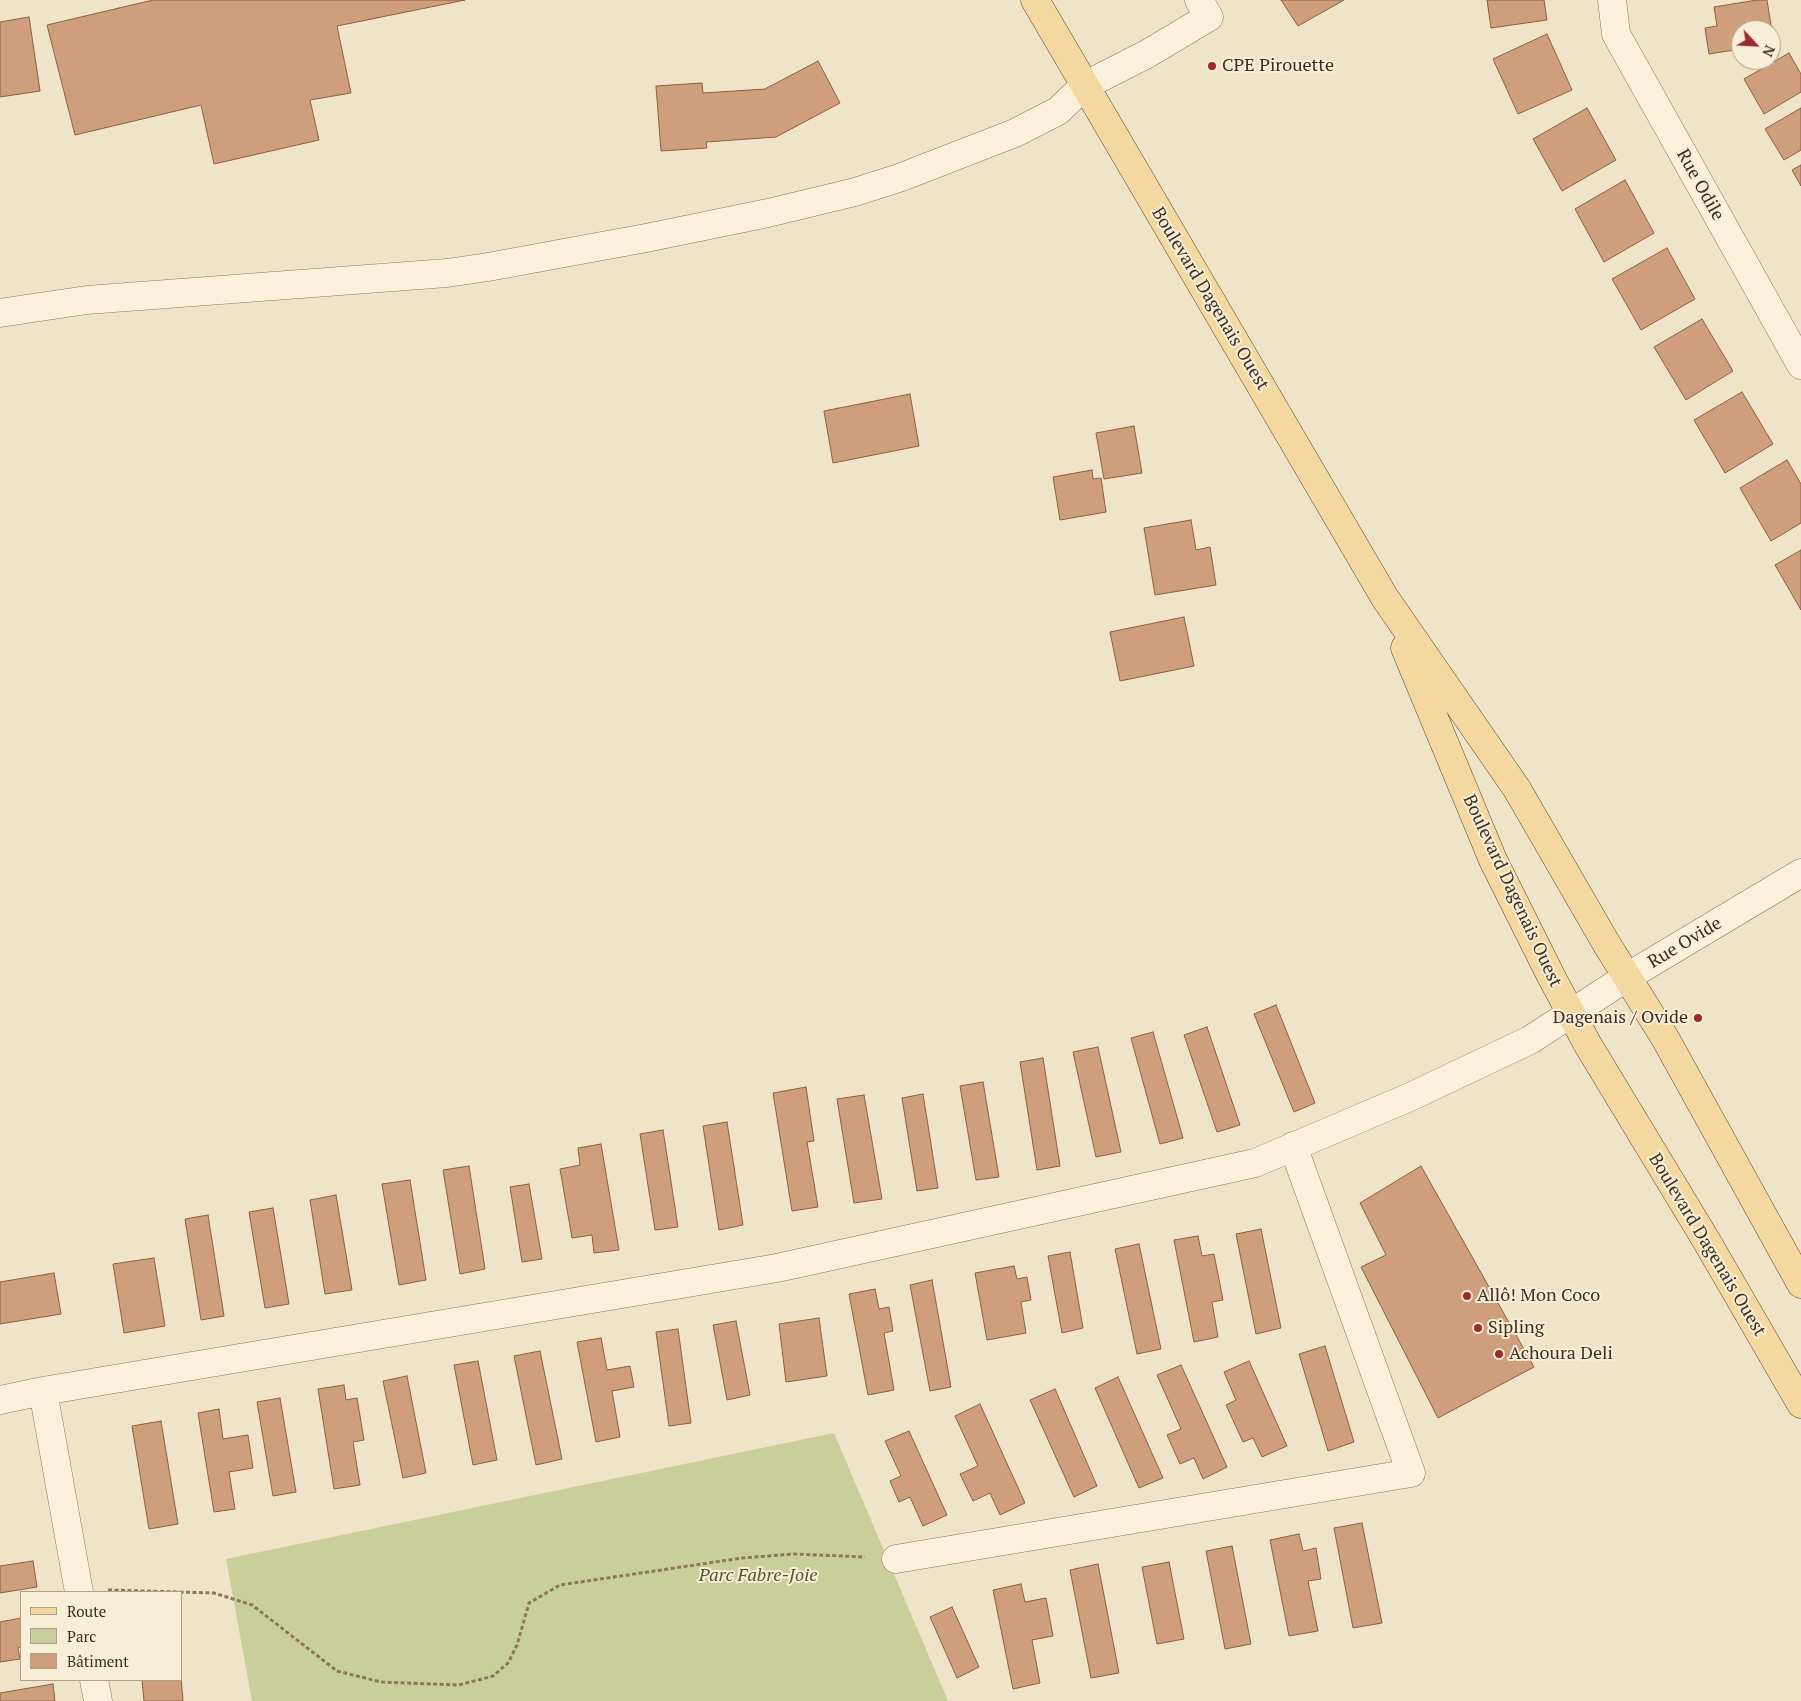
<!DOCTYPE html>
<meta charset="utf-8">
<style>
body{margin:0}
#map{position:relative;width:1801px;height:1701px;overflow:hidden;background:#f0e4c8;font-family:"PT Serif",serif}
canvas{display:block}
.legend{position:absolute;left:20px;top:1591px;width:162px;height:90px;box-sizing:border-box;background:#f7eed8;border:1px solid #ada18e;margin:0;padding:6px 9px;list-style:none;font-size:15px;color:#3d2e20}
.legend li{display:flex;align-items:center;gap:10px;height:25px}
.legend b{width:25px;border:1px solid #ada18e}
.north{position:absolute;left:1731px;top:20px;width:50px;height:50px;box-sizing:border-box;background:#f7eed8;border:1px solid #ada18e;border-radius:50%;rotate:115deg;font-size:14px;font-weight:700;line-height:20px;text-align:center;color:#3d2e20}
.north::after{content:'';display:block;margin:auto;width:18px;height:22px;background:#9e2a2b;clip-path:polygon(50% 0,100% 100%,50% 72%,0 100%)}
</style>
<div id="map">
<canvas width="1801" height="1701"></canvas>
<ul class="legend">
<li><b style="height:6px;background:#f3d9a0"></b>Route</li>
<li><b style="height:14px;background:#c9cf9b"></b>Parc</li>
<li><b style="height:14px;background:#cf9f7d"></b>Bâtiment</li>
</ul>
<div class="north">N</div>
</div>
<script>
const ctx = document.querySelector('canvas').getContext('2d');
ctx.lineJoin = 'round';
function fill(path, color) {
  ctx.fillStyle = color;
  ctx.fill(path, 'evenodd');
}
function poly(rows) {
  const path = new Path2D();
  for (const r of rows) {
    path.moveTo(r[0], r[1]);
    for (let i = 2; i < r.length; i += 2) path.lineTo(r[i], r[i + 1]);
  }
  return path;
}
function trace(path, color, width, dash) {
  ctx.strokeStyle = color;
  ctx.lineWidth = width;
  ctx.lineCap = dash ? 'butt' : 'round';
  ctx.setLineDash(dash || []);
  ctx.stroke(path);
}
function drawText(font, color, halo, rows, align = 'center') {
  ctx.font = font + ' "PT Serif",serif';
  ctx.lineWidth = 4;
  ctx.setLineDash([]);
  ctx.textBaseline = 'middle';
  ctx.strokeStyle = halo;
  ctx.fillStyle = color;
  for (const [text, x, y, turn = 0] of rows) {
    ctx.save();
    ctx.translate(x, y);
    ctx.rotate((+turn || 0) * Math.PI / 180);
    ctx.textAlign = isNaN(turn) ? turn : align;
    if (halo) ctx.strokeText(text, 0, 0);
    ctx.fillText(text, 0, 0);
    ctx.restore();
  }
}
fill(poly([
 [834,1433,948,1701,252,1701,226,1559]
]), '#c9cf9b');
const building = poly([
 [153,0,465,0,337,26,351,93,310,100,319,140,214,164,201,105,75,135,47,25,153,0],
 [1281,0,1344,0,1298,26,1281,0],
 [1487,0,1544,0,1547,20,1491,28,1487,0],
 [1757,0,1767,0,1774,44,1771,44,1771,30,1741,30,1741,49,1709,54,1705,28,1717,26,1714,7,1757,0],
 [29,17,40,91,0,97,0,22,29,17],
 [1547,34,1572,90,1518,114,1493,59,1547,34],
 [1789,53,1801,74,1801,92,1764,114,1744,79,1789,53],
 [818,61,840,103,776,137,706,142,707,148,661,151,656,86,702,83,703,93,765,89,818,61],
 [1587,108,1616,160,1562,191,1533,139,1587,108],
 [1801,108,1801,150,1784,160,1765,129,1801,108],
 [1801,165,1801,186,1792,170,1801,165],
 [1625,180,1654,233,1604,262,1575,209,1625,180],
 [1667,248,1695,299,1641,330,1612,279,1667,248],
 [1702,319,1733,371,1686,400,1654,347,1702,319],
 [1742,392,1773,444,1725,473,1694,420,1742,392],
 [910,394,919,446,833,463,824,411,910,394],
 [1134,426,1142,473,1104,479,1096,433,1134,426],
 [1787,460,1801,484,1801,523,1771,541,1740,488,1787,460],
 [1092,470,1093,479,1101,478,1106,512,1060,520,1053,477,1092,470],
 [1191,520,1196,550,1210,547,1216,585,1155,595,1144,528,1191,520],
 [1801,550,1801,610,1775,565,1801,550],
 [1184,617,1194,666,1120,681,1110,632,1184,617],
 [1276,1005,1315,1103,1294,1112,1254,1014,1276,1005],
 [1207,1027,1240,1125,1217,1132,1184,1035,1207,1027],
 [1153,1032,1183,1138,1160,1144,1131,1038,1153,1032],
 [1098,1047,1121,1152,1096,1157,1073,1052,1098,1047],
 [1043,1058,1060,1166,1037,1170,1020,1062,1043,1058],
 [983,1082,999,1177,976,1180,960,1086,983,1082],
 [806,1087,814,1141,807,1142,818,1207,792,1211,773,1093,806,1087],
 [923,1094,938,1188,917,1191,902,1098,923,1094],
 [864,1095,882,1199,854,1203,837,1099,864,1095],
 [727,1122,743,1225,719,1230,703,1126,727,1122],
 [663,1130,678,1227,655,1230,640,1134,663,1130],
 [601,1144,619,1250,594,1253,592,1235,572,1238,560,1169,580,1165,578,1148,601,1144],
 [469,1166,485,1269,460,1274,443,1170,469,1166],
 [1421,1166,1534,1367,1438,1418,1361,1267,1386,1255,1360,1203,1421,1166],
 [410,1180,426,1280,399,1285,382,1184,410,1180],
 [529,1184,542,1259,522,1262,510,1187,529,1184],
 [336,1195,352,1290,325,1294,310,1200,336,1195],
 [273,1208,289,1304,265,1308,249,1212,273,1208],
 [208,1215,224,1316,201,1320,185,1219,208,1215],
 [1261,1229,1281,1328,1256,1334,1236,1234,1261,1229],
 [1198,1236,1202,1256,1214,1254,1223,1300,1212,1302,1218,1337,1194,1342,1174,1240,1198,1236],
 [1139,1244,1161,1349,1137,1354,1115,1249,1139,1244],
 [1070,1252,1083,1328,1062,1333,1048,1256,1070,1252],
 [154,1258,165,1326,124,1333,113,1264,154,1258],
 [1014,1266,1017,1279,1027,1277,1031,1300,1021,1302,1026,1333,987,1340,975,1273,1014,1266],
 [54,1273,61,1314,0,1324,0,1282,54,1273],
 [932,1280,951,1387,930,1391,910,1285,932,1280],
 [875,1289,879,1309,889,1307,893,1331,884,1333,894,1390,868,1395,849,1294,875,1289],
 [819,1318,827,1376,786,1382,779,1324,819,1318],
 [736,1321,750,1395,727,1400,713,1325,736,1321],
 [678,1329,691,1423,669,1426,656,1332,678,1329],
 [601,1338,607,1370,630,1366,634,1387,612,1391,620,1437,596,1442,577,1342,601,1338],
 [1325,1346,1354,1442,1328,1451,1299,1354,1325,1346],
 [540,1351,562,1459,536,1465,514,1356,540,1351],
 [478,1361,497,1460,473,1465,454,1365,478,1361],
 [1249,1361,1287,1446,1262,1457,1253,1438,1243,1442,1226,1405,1236,1400,1224,1372,1249,1361],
 [1181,1365,1227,1467,1203,1479,1194,1458,1180,1464,1167,1435,1181,1429,1157,1375,1181,1365],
 [407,1376,426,1473,403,1478,383,1381,407,1376],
 [1118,1377,1163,1478,1139,1488,1095,1388,1118,1377],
 [344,1385,346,1400,357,1398,364,1440,353,1442,360,1485,334,1489,318,1389,344,1385],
 [1055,1389,1097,1486,1074,1497,1030,1400,1055,1389],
 [280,1398,296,1492,273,1496,257,1402,280,1398],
 [980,1404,1025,1503,1000,1515,990,1493,973,1501,960,1474,978,1466,955,1416,980,1404],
 [219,1409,223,1439,248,1435,253,1468,229,1472,235,1509,214,1512,198,1413,219,1409],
 [161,1421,178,1524,149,1529,132,1426,161,1421],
 [909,1431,947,1515,923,1526,910,1497,899,1502,890,1481,901,1476,885,1441,909,1431],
 [1362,1523,1382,1623,1353,1628,1334,1528,1362,1523],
 [1299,1534,1303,1551,1316,1548,1321,1579,1308,1581,1318,1631,1289,1636,1270,1540,1299,1534],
 [1232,1546,1251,1644,1225,1649,1206,1551,1232,1546],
 [33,1561,37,1587,0,1593,0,1566,33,1561],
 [1169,1562,1184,1639,1157,1644,1142,1567,1169,1562],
 [1098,1564,1119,1673,1091,1678,1070,1570,1098,1564],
 [1021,1584,1025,1602,1046,1598,1053,1636,1032,1640,1040,1683,1013,1689,993,1590,1021,1584],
 [952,1607,979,1667,957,1678,930,1617,952,1607],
 [21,1618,21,1647,18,1648,20,1659,0,1662,0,1622,21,1618],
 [181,1677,183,1701,144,1701,142,1680,181,1680,181,1677],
 [53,1684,55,1701,0,1701,0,1693,53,1684]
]);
fill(building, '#cf9f7d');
trace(building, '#8d5f41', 1);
const minor = poly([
 [1612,0,1616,34,1801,365],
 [0,313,87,300,447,273,488,267,646,238,768,213,855,192,899,178,1015,133,1058,111,1084,86,1147,54,1209,17,1199,0],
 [43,1391,79,1592],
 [0,1400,43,1391,777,1268,1255,1163,1410,1097,1530,1040,1627,977,1801,873],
 [896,1559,1411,1473,1293,1146],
 [94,1680,98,1701]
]);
const major = poly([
 [1035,0,1385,598,1517,789,1606,943,1665,1038,1801,1284],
 [1405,648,1493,860,1551,976,1588,1045,1706,1240,1801,1404]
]);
trace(minor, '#8d765c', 29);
trace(major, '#5b4430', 29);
trace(poly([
 [108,1590,214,1593,252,1605,337,1671,381,1682,459,1685,493,1676,508,1663,517,1645,529,1603,560,1585,742,1558,795,1554,865,1557]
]), '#8d765c', 3, [4, 2.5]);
trace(minor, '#faf1dc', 28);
trace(major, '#f3d9a0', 28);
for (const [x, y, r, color] of [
 [1212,66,5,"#9e2a2b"],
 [1698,1018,5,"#9e2a2b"],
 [1467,1296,5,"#9e2a2b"],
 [1478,1328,5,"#9e2a2b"],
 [1499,1354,5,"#9e2a2b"]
]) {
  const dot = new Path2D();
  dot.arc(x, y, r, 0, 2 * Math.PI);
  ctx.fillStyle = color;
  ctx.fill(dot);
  trace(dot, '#f7eed8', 2);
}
drawText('18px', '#3d2e20', '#f7eed8', [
 ["CPE Pirouette",1222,66],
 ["Dagenais / Ovide",1688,1018,"right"],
 ["Allô! Mon Coco",1477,1296],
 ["Sipling",1488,1328],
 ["Achoura Deli",1509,1354]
], 'left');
drawText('18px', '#3d2e20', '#f7eed8', [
 ["Rue Odile",1700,185,61],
 ["Boulevard Dagenais Ouest",1210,299,59],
 ["Boulevard Dagenais Ouest",1512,891,65],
 ["Rue Ovide",1685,943,-31],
 ["Boulevard Dagenais Ouest",1707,1245,59]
]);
drawText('italic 18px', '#4d5a26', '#f7eed8', [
 ["Parc Fabre-Joie",758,1576]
]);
</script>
